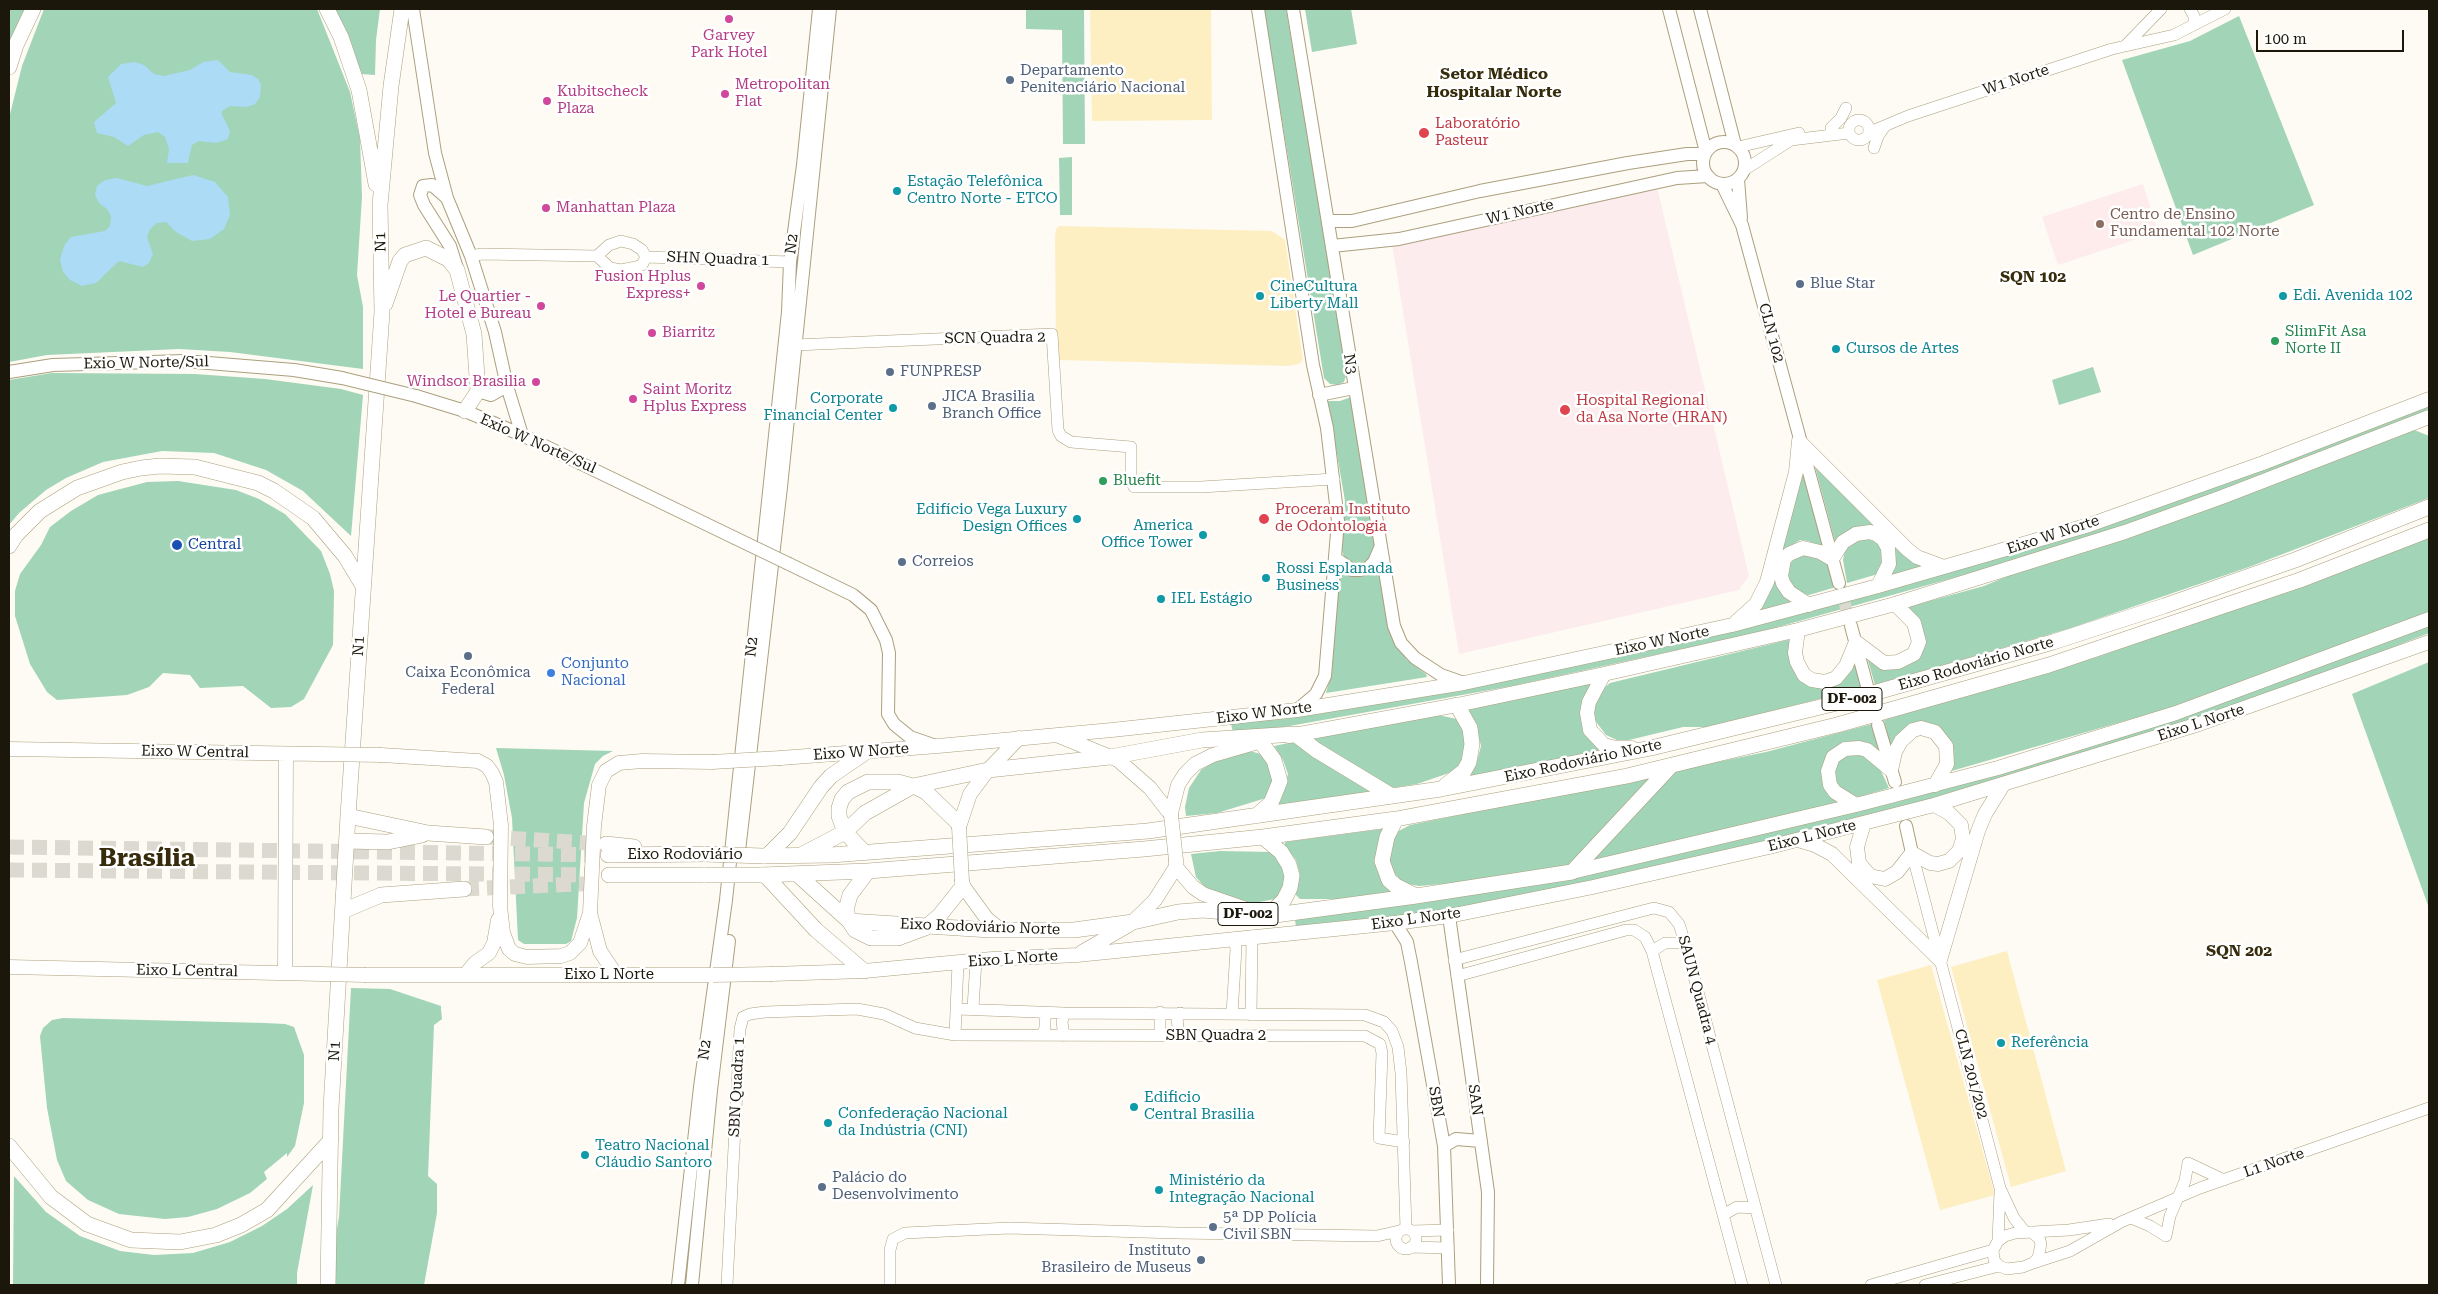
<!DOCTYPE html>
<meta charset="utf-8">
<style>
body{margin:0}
#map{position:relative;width:2438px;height:1294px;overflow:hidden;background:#fdfbf3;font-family:"Roboto Serif",serif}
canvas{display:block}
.frame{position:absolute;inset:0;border:10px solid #1b170a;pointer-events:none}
.scale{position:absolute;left:2256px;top:30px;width:148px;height:22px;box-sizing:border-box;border:2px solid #1b170a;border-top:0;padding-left:6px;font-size:15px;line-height:18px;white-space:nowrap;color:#1b170a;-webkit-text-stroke:4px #fff;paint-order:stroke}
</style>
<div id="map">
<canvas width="2438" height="1294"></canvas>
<div class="frame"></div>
<div class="scale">100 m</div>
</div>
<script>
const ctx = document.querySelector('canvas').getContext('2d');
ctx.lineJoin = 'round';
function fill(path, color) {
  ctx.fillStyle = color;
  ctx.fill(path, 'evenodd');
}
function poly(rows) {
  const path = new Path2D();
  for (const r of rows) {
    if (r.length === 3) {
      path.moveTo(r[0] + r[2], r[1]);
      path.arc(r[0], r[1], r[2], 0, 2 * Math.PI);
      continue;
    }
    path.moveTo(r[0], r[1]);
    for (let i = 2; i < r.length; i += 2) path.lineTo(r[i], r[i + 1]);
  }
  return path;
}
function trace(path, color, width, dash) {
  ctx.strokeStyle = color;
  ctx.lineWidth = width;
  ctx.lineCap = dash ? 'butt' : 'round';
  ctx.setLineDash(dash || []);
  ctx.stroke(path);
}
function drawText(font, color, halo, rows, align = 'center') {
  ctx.font = font + ' "Roboto Serif",serif';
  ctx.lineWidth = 5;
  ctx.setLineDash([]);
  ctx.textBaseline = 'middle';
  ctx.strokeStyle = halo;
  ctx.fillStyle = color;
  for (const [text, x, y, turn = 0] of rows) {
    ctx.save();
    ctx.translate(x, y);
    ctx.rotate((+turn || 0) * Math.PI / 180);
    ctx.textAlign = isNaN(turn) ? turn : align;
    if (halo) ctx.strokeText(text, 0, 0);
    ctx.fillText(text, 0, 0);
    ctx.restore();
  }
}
fill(poly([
 [1090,9,1211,9,1212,120,1092,121],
 [1059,226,1272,231,1285,240,1303,360,1299,364,1287,366,1060,360,1056,353,1055,236,1056,229],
 [2007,951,2066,1171,2011,1187,1951,967],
 [1931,965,1995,1195,1940,1210,1877,980]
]), '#feefc3');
fill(poly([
 [2143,184,2158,232,2058,265,2042,217]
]), '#fdeceb');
fill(poly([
 [1657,187,1749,576,1739,590,1459,654,1392,244]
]), '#fdeced');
fill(poly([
 [9,9,26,9,9,45],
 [44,9,317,9,350,92,360,139,362,197,357,275,363,307,363,369,230,352,179,349,47,355,9,362,9,118,22,66],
 [333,9,380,9,376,40,375,75,361,74],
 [1026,9,1084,9,1085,144,1063,144,1062,30,1026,29],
 [1264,9,1286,9,1347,373,1344,382,1338,385,1330,384,1324,378],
 [1305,9,1351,9,1357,44,1312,52],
 [2239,16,2314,205,2193,255,2122,60,2190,41],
 [1072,157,1072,215,1060,215,1059,158],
 [2093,367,2101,392,2059,405,2052,380],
 [52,373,195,374,265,379,341,389,363,395,351,536,303,491,266,470,214,453,162,451,103,462,66,478,46,490,19,513,9,525,9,380],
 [1351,397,1376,547,1370,562,1357,566,1345,559,1342,551,1345,501,1328,401,1340,401],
 [2429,403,2429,411,2256,478,2110,530,1992,567,1760,632,1512,686,1234,736,1231,724,1354,705,1838,603],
 [2412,429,2429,436,2429,498,2249,567,2170,594,2068,629,1875,685,1866,654,1870,660,1917,654,1904,608,1984,586,2020,571],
 [1814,463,1931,565,1885,579,1884,534,1836,545],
 [1803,466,1826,548,1808,541,1800,540,1786,549,1779,563,1801,601,1753,614],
 [178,481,236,490,259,499,285,514,321,551,330,574,334,591,333,645,304,699,291,707,271,708,243,686,200,688,190,675,163,673,149,687,127,695,57,700,47,692,30,664,15,616,15,591,20,574,41,545,50,527,71,511,98,495,147,482],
 [1872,536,1886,554,1878,574,1847,583,1843,560,1846,544],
 [2429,537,2429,612,2338,648,2166,709,1948,772,1954,759,1952,743,1944,732,1933,726,1892,752,1884,720,2097,657,2301,586],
 [1806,550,1827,562,1836,587,1809,595,1802,594,1797,592,1787,579,1789,557],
 [1378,564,1394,642,1407,660,1426,674,1427,677,1326,693,1332,672,1340,566],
 [2429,625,2429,633,2381,652,2160,731,1953,794,1844,823,1656,867,1439,912,1296,927,1295,919,1662,858,1893,803,1994,775,2233,698],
 [1796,638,1795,666,1829,685,1854,653,1863,688,1708,727,1683,727,1629,740,1617,740,1606,735,1594,719,1594,706,1604,688,1610,683],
 [2429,662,2429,908,2352,694],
 [1596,680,1582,707,1608,749,1465,777,1477,761,1481,746,1477,731,1459,708],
 [1438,715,1457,719,1466,732,1466,759,1452,772,1417,784,1274,807,1281,800,1288,774,1283,760,1274,746,1398,721],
 [1872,724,1881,753,1871,746,1827,763,1842,802,1628,854,1478,881,1419,886,1403,883,1392,871,1387,862,1389,847,1397,832,1410,825,1766,752],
 [496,748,613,751,603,756,595,764,584,803,577,918,571,941,566,944,524,944,518,940,512,818,504,775],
 [1250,751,1264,755,1277,779,1266,798,1217,813,1186,816,1185,807,1189,788,1201,770,1214,762],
 [1863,753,1880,769,1889,788,1859,797,1849,795,1844,792,1834,780,1836,757],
 [1382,829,1384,833,1394,894,1344,899,1300,899,1295,894,1300,875,1296,860,1285,846,1285,842],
 [1220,851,1270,852,1286,864,1284,889,1275,899,1254,903,1242,902,1210,893,1196,877,1191,854],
 [351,988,390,989,441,1006,441,1009,442,1019,434,1025,428,1176,437,1184,437,1213,424,1285,327,1285,339,1217],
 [63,1018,265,1023,285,1024,294,1027,304,1055,304,1103,295,1146,287,1157,287,1153,264,1172,267,1179,250,1193,217,1209,188,1217,165,1219,119,1214,88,1200,66,1181,57,1160,47,1108,40,1036,43,1028,52,1020],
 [14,1176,46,1212,80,1236,120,1251,154,1255,193,1253,230,1242,262,1226,287,1209,313,1185,297,1273,297,1285,13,1285]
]), '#a2d4b7');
fill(poly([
 [218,60,230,72,252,75,258,79,261,85,260,97,255,104,247,107,230,106,222,111,222,115,230,131,228,139,216,143,199,141,192,145,188,163,167,163,169,149,165,137,158,132,144,135,128,146,114,137,97,133,94,122,116,103,108,77,121,64,135,62,144,65,154,74,164,76,190,70,203,62],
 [193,175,215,182,228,197,230,215,224,229,210,239,192,241,176,232,166,222,157,223,150,229,147,237,153,254,149,263,143,267,119,261,96,283,82,286,70,280,63,272,60,259,65,244,71,237,105,231,110,226,111,216,107,209,99,203,95,195,97,186,105,180,117,178,147,186]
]), '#acdbf5');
trace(poly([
 [1840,586,1851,626]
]), '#dbd9d0', 12, [12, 6]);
trace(poly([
 [488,837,605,844],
 [9,847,605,855],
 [9,870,609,875],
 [464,889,600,883]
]), '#dbd9d0', 15, [15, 8]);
const tertiary = poly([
 [2190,9,2194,16,2194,25],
 [2126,45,2161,9],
 [1859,130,10],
 [1831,128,1841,118,1846,108],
 [1870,132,1908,116,2112,49,2174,35,2225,9],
 [1738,147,1799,133],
 [1874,148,1878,136,1885,126],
 [1744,170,1791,140,1849,133],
 [471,256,482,254,597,256],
 [597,256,609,245,621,241,633,244,642,250,646,257],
 [597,256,610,268,621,270,636,267,642,265,646,257],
 [646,257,790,262],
 [795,345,1052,334,1058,430,1061,436,1071,442,1131,447,1131,482,1134,487,1201,487,1334,479],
 [1912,853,2000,1188,2014,1218,2025,1232],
 [1652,951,1665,943,1685,943],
 [1454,960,1642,911,1654,908,1669,912,1679,924,1685,943,1776,1285],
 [1457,976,1626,930,1634,930,1645,937,1652,951,1742,1285],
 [973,1008,976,961],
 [957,1009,1064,1013,1365,1015,1384,1022,1392,1031,1398,1047,1401,1073,1406,1229],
 [1232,1014,1236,949,1234,938],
 [1251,1015,1252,936],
 [955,1035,958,963],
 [1042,1035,1045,1028,1045,1012],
 [1064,1036,1062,1022,1064,1013],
 [1160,1036,1160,1012],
 [1179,1036,1177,1018,1180,1013],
 [1723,1215,1737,1207,1755,1208],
 [2131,1218,2150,1226,2166,1236,2170,1216,2185,1181,2188,1163,2224,1180],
 [1406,1239,10],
 [1412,1231,1448,1230],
 [2031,1232,2039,1238,2041,1244,2038,1258,2033,1263,2023,1267,2007,1269,1999,1266,1994,1260,1993,1250,1998,1241,2005,1236,2015,1233,2069,1230,2109,1224],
 [1998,1241,2000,1192],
 [1411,1247,1448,1248],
 [2033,1263,2070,1251,2121,1222,2200,1188,2429,1108],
 [727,1285,740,1029,743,1017,750,1014,765,1012,857,1009,884,1014,915,1028,955,1035,1365,1036,1380,1044,1382,1053,1379,1138,1404,1142],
 [890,1285,890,1250,893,1239,905,1233,1009,1228,1177,1233,1377,1236,1399,1231],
 [1871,1285,1993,1250],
 [1925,1285,1999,1266]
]);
const secondary = poly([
 [413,9,435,153,447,198,471,256,495,332,507,386,522,435],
 [1258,9,1313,365,1327,428,1338,521,1325,676,1316,694,1297,710],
 [1293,9,1394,626,1401,643,1415,658,1441,675,1464,683],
 [1669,9,1706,152],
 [1700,9,1735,145],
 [1724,163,21],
 [1738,179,1741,218],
 [1722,184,1742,225,1839,583],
 [447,198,432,185,423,186,420,195,424,205,450,246,457,268],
 [1329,221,1352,221,1480,191,1628,163,1687,154,1705,154],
 [1332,246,1399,239,1677,178,1708,176],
 [9,372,53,365,184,361,294,370,342,378],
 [478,391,491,395,507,386],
 [1319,395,1354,388],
 [416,396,465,411,522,435,735,538],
 [1335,558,1352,570,1360,570,1368,568,1374,562,1381,546],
 [789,564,853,595,871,610,886,640,889,653,888,714,894,724,910,737,936,746],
 [1851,626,1867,686],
 [1878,725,1895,782],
 [1906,826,1912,853],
 [739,851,781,487,830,9],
 [1449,916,1488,1192,1487,1285],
 [1395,923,1407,942,1411,962,1444,1146,1449,1285],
 [1444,1146,1456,1139,1481,1141],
 [678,1285,700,1087,726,900,788,312,790,262,803,165,819,9],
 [692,1285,711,1090,729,941]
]);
const primary = poly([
 [1799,441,1907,549,1917,557,1944,567],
 [1809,605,1789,592,1783,583,1781,576,1784,559,1789,554,1803,548,1820,552,1832,559,1843,542,1856,534,1870,532,1876,534,1883,539,1888,548,1889,564,1878,586],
 [1736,622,1756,604,1767,582,1796,472,1799,441],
 [1798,630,1795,653,1797,662,1804,675,1812,680,1825,682,1836,678,1846,666,1856,642,1884,663,1898,662,1914,654,1919,642,1914,623,1895,604],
 [1604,674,1589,702,1587,713,1590,730,1604,745,1616,748,1632,748],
 [1059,736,1118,760,1150,788,1171,815],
 [1289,736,1457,705,1604,674,1798,630,1895,604,2125,532,2222,497,2429,417],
 [381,755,478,761,487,766,492,773,496,782,501,825,500,906,503,933,509,949,515,954,527,957,561,956,570,953,580,943,590,913,594,826,599,785,606,771,619,763,642,761,712,762],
 [781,758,938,746,1112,730,1297,710,1464,683,1627,648,1732,625,1878,586,2089,525,2263,463,2429,399],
 [1856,805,1835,792,1830,785,1828,771,1833,757,1845,749,1859,748,1867,750,1891,770,1895,752,1901,741,1913,730,1921,728,1935,732,1946,746,1947,764,1935,785],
 [1171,813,1178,785,1185,774,1195,764,1213,755,1265,740],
 [1864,823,1857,847,1859,863,1870,876,1885,879,1897,872,1912,853,1930,863,1938,864,1949,861,1959,851,1963,839,1961,825,1949,813,1934,805],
 [959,827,970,794,988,770,1019,738],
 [1798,840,1815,845,1832,854,1940,960,1978,831,1985,814,2003,785],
 [1176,867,1193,887,1203,894,1258,913],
 [1572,872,1856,805,1998,768,2176,713,2429,619],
 [962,881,963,886,987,919,1001,930],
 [590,913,600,951,616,975],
 [1082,952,1129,925,1141,914,1155,900,1176,867,1176,860],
 [772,974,864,971,992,959,1077,955,1395,923,1449,916,1593,887,1769,847,1934,805,2199,724,2429,642],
 [366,975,713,975],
 [465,975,475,963,489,953,494,943,498,920]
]);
const trunk = poly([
 [327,9,341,37,359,90,376,184],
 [9,67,16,45,33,9],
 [385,304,400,261,405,255,426,248,448,259,457,270,474,334,478,391,465,411],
 [9,546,16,535,40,511,77,488,122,472,141,468,160,466,195,467,258,483,274,491,313,518,345,556,363,586],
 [1445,786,1464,771,1469,762,1472,744,1470,728,1457,705],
 [348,816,428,833,486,837],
 [1256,816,1271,803,1280,781,1274,760,1260,741],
 [1396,819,1387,837,1382,861,1389,880,1396,886,1416,896],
 [1263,837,1281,852,1289,865,1292,876,1290,888,1284,900,1268,916],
 [347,841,388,842,422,835],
 [606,844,634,847],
 [864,852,845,832,839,816,839,808,842,799,848,792,868,782,898,782,916,787,926,792,959,824],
 [803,854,845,832,865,813,913,786,988,770,1110,757,1202,740,1295,734,1316,750,1392,796],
 [608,855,705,854],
 [763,856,831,855,1148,831,1441,789,1651,748,1845,701,2053,642,2164,606,2295,560,2429,507],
 [767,856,790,833,821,787,831,776,866,752],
 [868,871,850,895,846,910,849,921,855,930,871,938,898,938,925,928,940,915,963,886],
 [797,874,849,921,990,930,1074,930,1133,922,1178,912,1203,910,1268,916,1416,896,1572,872,1670,767],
 [609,875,705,875],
 [761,875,868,871,1144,849,1263,837,1396,819,1627,776,1837,725,2049,665,2300,580,2429,530],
 [765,875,816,930,864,971],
 [343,911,381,895,464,889],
 [9,1146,51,1197,87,1224,131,1240,180,1242,216,1235,241,1225,267,1210,331,1140],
 [328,1285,331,1108,348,816,382,312,380,205,391,86,402,9]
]);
trace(tertiary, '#ab9f7d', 12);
trace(secondary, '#ab9f7d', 14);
trace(primary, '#ab9f7d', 15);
trace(trunk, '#ab9f7d', 16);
trace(tertiary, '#fff', 11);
trace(secondary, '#fff', 12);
trace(primary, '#fff', 14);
trace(trunk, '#fff', 15);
const secondaryBridge = poly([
 [342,378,416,396],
 [735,538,789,564]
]);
const primaryBridge = poly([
 [9,749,381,755],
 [712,762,781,758],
 [1171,815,1176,860],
 [959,827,962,881],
 [9,967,366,975],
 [285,973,286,754],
 [713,975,772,974]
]);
const trunkBridge = poly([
 [705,854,763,856],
 [705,875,761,875]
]);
trace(secondaryBridge, '#ab9f7d', 14, []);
trace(primaryBridge, '#ab9f7d', 15, []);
trace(trunkBridge, '#ab9f7d', 16, []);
trace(secondaryBridge, '#fff', 12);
trace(primaryBridge, '#fff', 14);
trace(trunkBridge, '#fff', 15);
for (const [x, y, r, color] of [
 [729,19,5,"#d1479c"],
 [1010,80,5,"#5c6f8a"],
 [725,94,5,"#d1479c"],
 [547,101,5,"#d1479c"],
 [1424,133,6,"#e0444e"],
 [897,191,5,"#0f9aa8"],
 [546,208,5,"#d1479c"],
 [2100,224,5,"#8d6e63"],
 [1800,284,5,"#5c6f8a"],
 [701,286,5,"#d1479c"],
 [1260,296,5,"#0f9aa8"],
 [2283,296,5,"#0f9aa8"],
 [541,306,5,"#d1479c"],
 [652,333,5,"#d1479c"],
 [2275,341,5,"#2e9e5b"],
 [1836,349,5,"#0f9aa8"],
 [890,372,5,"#5c6f8a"],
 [536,382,5,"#d1479c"],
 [633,399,5,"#d1479c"],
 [932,406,5,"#5c6f8a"],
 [893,408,5,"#0f9aa8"],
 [1565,410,6,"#e0444e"],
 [1103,481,5,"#2e9e5b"],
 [1077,519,5,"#0f9aa8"],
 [1264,519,6,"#e0444e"],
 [1203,535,5,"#0f9aa8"],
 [177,545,6,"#1a4fb4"],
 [902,562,5,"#5c6f8a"],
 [1266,578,5,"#0f9aa8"],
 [1161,599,5,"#0f9aa8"],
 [468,656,5,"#5c6f8a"],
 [551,673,5,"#3f7fe0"],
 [2001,1043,5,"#0f9aa8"],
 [1134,1107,5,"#0f9aa8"],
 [828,1123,5,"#0f9aa8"],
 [585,1155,5,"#0f9aa8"],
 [822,1187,5,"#5c6f8a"],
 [1159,1190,5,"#0f9aa8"],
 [1213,1227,5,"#5c6f8a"],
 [1201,1260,5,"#5c6f8a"]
]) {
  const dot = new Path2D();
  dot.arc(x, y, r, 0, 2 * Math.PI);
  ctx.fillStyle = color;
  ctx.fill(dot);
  trace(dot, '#fff', 2);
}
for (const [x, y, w] of [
 [1852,699,60],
 [1248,914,60]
]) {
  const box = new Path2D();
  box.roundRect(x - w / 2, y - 11.5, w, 23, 4);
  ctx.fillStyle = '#fff';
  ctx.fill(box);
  trace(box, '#1b170a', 1);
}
drawText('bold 14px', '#1b170a', null, [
 ["DF-002",1852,699],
 ["DF-002",1248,914]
]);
drawText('15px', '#b23c85', '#fff', [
 ["Garvey",729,36,"center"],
 ["Park Hotel",729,53,"center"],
 ["Metropolitan",735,85],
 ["Flat",735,102],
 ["Kubitscheck",557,92],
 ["Plaza",557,109],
 ["Manhattan Plaza",556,208],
 ["Fusion Hplus",691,277,"right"],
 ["Express+",691,294,"right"],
 ["Le Quartier -",531,297,"right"],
 ["Hotel e Bureau",531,314,"right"],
 ["Biarritz",662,333],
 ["Windsor Brasilia",526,382,"right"],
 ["Saint Moritz",643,390],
 ["Hplus Express",643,407]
], 'left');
drawText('15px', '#4e5e75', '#fff', [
 ["Departamento",1020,71],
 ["Penitenciário Nacional",1020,88],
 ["Blue Star",1810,284],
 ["FUNPRESP",900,372],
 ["JICA Brasilia",942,397],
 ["Branch Office",942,414],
 ["Correios",912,562],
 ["Caixa Econômica",468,673,"center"],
 ["Federal",468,690,"center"],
 ["Palácio do",832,1178],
 ["Desenvolvimento",832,1195],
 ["5ª DP Polícia",1223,1218],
 ["Civil SBN",1223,1235],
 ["Instituto",1191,1251,"right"],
 ["Brasileiro de Museus",1191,1268,"right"]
], 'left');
drawText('15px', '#1b170a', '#fff', [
 ["W1 Norte",2016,80,-18],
 ["W1 Norte",1520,212,-13],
 ["N1",381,242,-91],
 ["N2",792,244,-82],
 ["SHN Quadra 1",718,259,2],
 ["CLN 102",1771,333,75],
 ["SCN Quadra 2",995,338,-1],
 ["Exio W Norte/Sul",146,363,-1],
 ["N3",1350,364,81],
 ["Exio W Norte/Sul",538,444,24],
 ["Eixo W Norte",2053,535,-18],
 ["Eixo W Norte",1662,641,-12],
 ["N1",359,646,-86],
 ["N2",752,647,-84],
 ["Eixo Rodoviário Norte",1976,664,-16],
 ["Eixo W Norte",1264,713,-7],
 ["Eixo L Norte",2201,723,-18],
 ["Eixo W Central",195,752,1],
 ["Eixo W Norte",861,752,-4],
 ["Eixo Rodoviário Norte",1583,761,-12],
 ["Eixo L Norte",1812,836,-14],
 ["Eixo Rodoviário",685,855],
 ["Eixo L Norte",1416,919,-8],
 ["Eixo Rodoviário Norte",980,927,2],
 ["Eixo L Norte",1013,959,-4],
 ["Eixo L Central",187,971,1],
 ["Eixo L Norte",609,975],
 ["SAUN Quadra 4",1697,990,75],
 ["SBN Quadra 2",1216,1036],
 ["N2",705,1050,-82],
 ["N1",335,1051,-87],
 ["CLN 201/202",1971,1074,75],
 ["SBN Quadra 1",737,1087,-87],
 ["SAN",1475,1100,82],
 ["SBN",1436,1102,80],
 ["L1 Norte",2274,1163,-19]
]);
drawText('15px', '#be3a42', '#fff', [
 ["Laboratório",1435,124],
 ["Pasteur",1435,141],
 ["Hospital Regional",1576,401],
 ["da Asa Norte (HRAN)",1576,418],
 ["Proceram Instituto",1275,510],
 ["de Odontologia",1275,527]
], 'left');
drawText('15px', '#0d838f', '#fff', [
 ["Estação Telefônica",907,182],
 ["Centro Norte - ETCO",907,199],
 ["CineCultura",1270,287],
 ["Liberty Mall",1270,304],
 ["Edi. Avenida 102",2293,296],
 ["Cursos de Artes",1846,349],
 ["Corporate",883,399,"right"],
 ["Financial Center",883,416,"right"],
 ["Edifício Vega Luxury",1067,510,"right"],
 ["Design Offices",1067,527,"right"],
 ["America",1193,526,"right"],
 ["Office Tower",1193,543,"right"],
 ["Rossi Esplanada",1276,569],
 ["Business",1276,586],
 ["IEL Estágio",1171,599],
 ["Referência",2011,1043],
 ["Edificio",1144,1098],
 ["Central Brasilia",1144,1115],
 ["Confederação Nacional",838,1114],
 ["da Indústria (CNI)",838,1131],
 ["Teatro Nacional",595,1146],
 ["Cláudio Santoro",595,1163],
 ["Ministério da",1169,1181],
 ["Integração Nacional",1169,1198]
], 'left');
drawText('15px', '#785e54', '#fff', [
 ["Centro de Ensino",2110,215],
 ["Fundamental 102 Norte",2110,232]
], 'left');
drawText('15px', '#27864d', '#fff', [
 ["SlimFit Asa",2285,332],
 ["Norte II",2285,349],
 ["Bluefit",1113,481]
], 'left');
drawText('15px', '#164399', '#fff', [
 ["Central",188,545]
], 'left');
drawText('15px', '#366cbe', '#fff', [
 ["Conjunto",561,664],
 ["Nacional",561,681]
], 'left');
drawText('bold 16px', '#362c0c', '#fff', [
 ["Setor Médico",1494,74],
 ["Hospitalar Norte",1494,92],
 ["SQN 102",2033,277],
 ["SQN 202",2239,951]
]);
drawText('bold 25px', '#362c0c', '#fff', [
 ["Brasília",147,859]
]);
</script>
